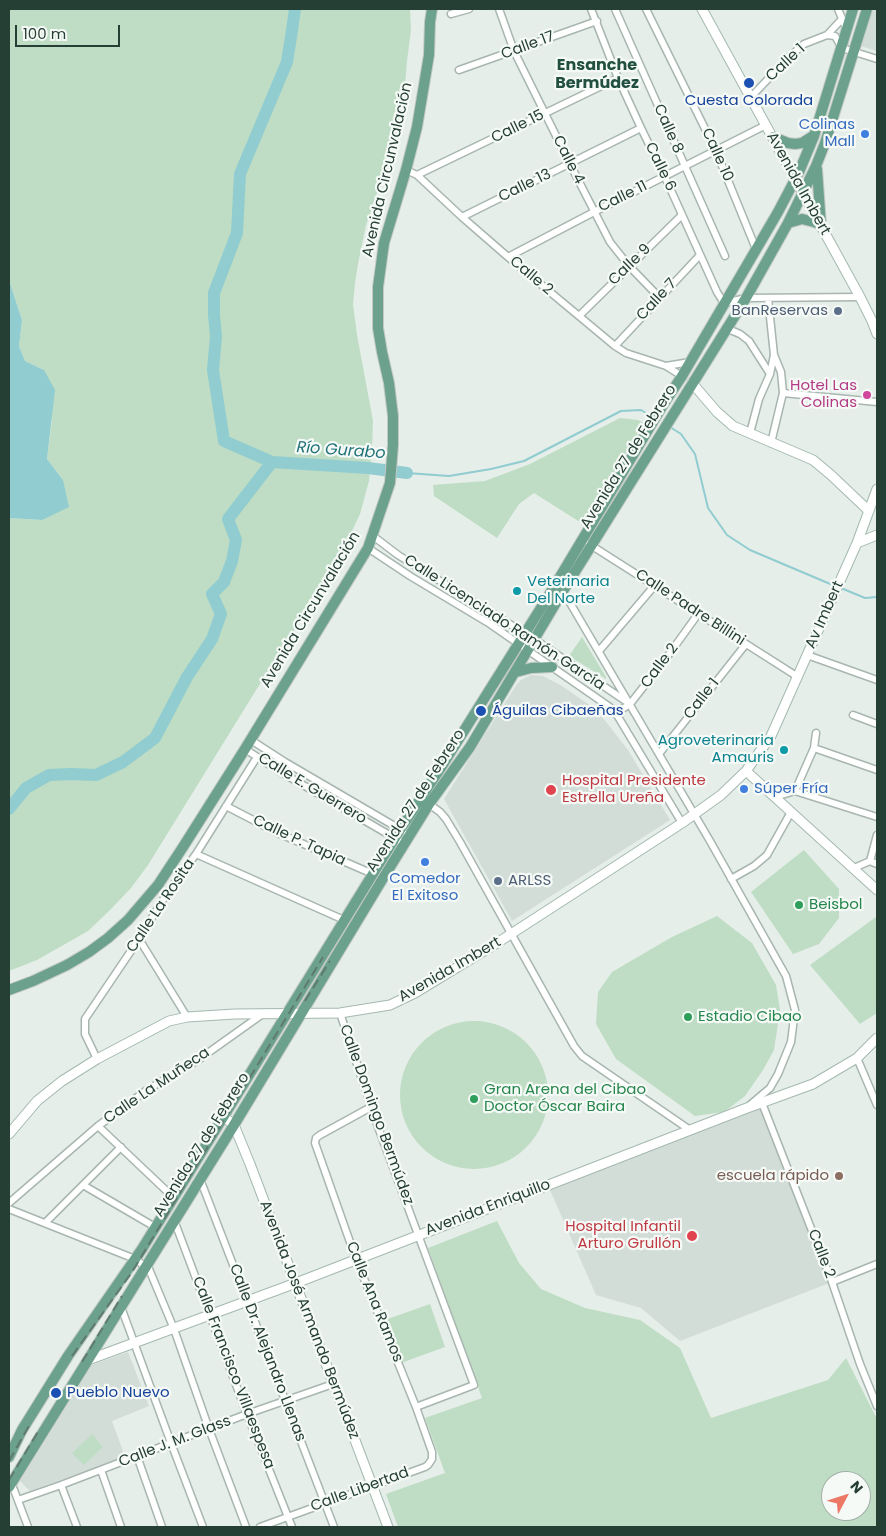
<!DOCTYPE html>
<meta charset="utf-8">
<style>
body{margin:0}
#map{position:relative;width:886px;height:1536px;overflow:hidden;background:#e5eee9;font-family:Poppins,sans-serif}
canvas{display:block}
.frame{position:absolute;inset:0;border:10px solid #253f35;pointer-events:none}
.north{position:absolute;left:821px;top:1471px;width:50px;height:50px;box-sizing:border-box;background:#f6faf7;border:1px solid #a2afa9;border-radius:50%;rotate:50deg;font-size:14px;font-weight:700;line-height:20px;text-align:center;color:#253f35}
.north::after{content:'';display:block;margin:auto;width:18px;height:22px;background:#ec7865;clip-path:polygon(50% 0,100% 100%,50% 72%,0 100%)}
.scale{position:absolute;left:15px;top:25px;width:105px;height:22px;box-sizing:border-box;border:2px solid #253f35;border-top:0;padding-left:6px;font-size:15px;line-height:18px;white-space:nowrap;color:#253f35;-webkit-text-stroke:4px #f6faf7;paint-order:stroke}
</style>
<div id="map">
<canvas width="886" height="1536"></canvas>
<div class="frame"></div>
<div class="north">N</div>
<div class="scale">100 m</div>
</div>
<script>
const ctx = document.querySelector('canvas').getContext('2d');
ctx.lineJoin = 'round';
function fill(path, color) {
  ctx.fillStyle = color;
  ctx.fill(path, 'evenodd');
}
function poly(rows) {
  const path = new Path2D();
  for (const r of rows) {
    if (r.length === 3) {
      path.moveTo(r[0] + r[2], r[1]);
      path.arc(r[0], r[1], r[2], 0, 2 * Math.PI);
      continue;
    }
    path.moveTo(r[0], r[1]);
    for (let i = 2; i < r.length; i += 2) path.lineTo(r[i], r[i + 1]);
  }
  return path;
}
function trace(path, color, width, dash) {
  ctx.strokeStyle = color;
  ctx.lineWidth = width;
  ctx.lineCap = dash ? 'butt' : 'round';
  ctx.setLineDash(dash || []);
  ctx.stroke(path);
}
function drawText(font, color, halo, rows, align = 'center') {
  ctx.font = font + ' Poppins,sans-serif';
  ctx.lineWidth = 4.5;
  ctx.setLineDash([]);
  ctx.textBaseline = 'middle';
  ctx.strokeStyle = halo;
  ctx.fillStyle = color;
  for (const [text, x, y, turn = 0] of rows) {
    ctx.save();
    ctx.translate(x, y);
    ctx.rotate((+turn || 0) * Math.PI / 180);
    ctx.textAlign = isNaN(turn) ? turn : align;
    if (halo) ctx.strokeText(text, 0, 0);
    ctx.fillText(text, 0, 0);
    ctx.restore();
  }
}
fill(poly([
 [871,9,877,9,877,51,857,45],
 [531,675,543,676,562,686,588,704,603,718,628,750,670,820,512,921,444,799,517,684,521,680],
 [762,1103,832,1282,680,1341,641,1308,596,1295,550,1190,549,1184],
 [128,1352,149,1406,112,1421,125,1457,30,1491,20,1481,92,1365]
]), '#d3ddd8');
fill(poly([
 [9,9,410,9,411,30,407,61,405,86,398,127,382,179,366,225,358,264,355,283,353,304,357,335,373,421,372,448,369,481,360,514,344,548,325,582,258,687,148,865,131,888,110,910,88,931,37,960,9,971,9,518,42,520,63,480,47,459,52,420,44,370,25,361,19,346,22,320,9,280],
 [620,418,638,420,644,423,583,524,534,493,519,504,497,538,434,496,433,485,485,481,530,464],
 [582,637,606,677,606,679,569,656],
 [804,850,839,889,839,918,819,944,793,954,751,892],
 [717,916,752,943,776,985,780,1010,774,1050,763,1070,745,1096,724,1112,695,1116,616,1059,596,1024,598,992,612,972,672,937],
 [876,917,877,919,877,1013,860,1024,810,965],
 [474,1095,74],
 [497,1221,519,1263,541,1289,585,1308,640,1320,680,1348,711,1418,828,1380,846,1358,877,1419,877,1527,398,1527,386,1494,445,1473,425,1418,482,1398,428,1248],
 [831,1481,861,1481,861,1511,831,1511],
 [430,1304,445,1347,401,1363,385,1320],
 [92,1434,103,1447,84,1465,72,1453]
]), '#bfddc4');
fill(poly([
 [9,280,22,320,19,346,25,361,44,370,55,390,47,459,63,480,69,507,42,520,9,518]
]), '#90ccd0');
trace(poly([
 [670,427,681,434,695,454,708,508,727,535,750,550,835,586],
 [407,473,449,476,491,469,524,461,621,411,641,410,651,416],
 [841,588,865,598,877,597]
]), '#90ccd0', 2);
trace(poly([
 [272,462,368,468,407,473],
 [9,809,26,788,49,775,71,774,96,775,123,762,155,738,187,677,212,639,221,614,212,594,224,582,232,561,236,540,228,519,272,462,224,441,213,370,216,336,214,315,214,293,237,233,240,174,287,62,291,37,295,9]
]), '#90ccd0', 12);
const street = poly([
 [499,9,514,51,570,164,610,242,629,266,659,297],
 [591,9,618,78,641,128,665,177,717,292,722,300,725,303,746,298,860,297],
 [615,9,725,256],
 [646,9,716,151,756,249],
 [838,9,846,28],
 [451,14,469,9],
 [827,35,842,19],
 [459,70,597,21],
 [751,97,787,59,804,44,827,35,835,36,842,48,877,59],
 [406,170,417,175,462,217,508,257,615,346,626,353,666,366,682,376],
 [417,175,618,78],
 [462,217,641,128],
 [508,257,594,212,766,125],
 [579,316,682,215],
 [728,329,740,334,749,341,770,374],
 [615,346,700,255],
 [666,366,690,362],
 [783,393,877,402],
 [750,433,759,399,770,374,774,355,768,298],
 [771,443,783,393,781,372,774,355],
 [373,536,398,555,534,639,627,702],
 [589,544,798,677],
 [368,548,410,576,490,624,614,710,682,823],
 [563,591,710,841,786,976,795,1010,791,1042,778,1074,770,1088,750,1105],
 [599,651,655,585],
 [807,655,877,680],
 [616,713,630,704,670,653,698,614],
 [853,715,877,724],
 [251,740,285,762,403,831],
 [814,748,877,770],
 [245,749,279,771,405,844],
 [659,754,746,644],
 [795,791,877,817],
 [775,797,795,791,814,748,816,733],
 [429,804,440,812,446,819,460,842,574,1046,582,1056,690,1130],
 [226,806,278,833,373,874],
 [196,854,344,920],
 [870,861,877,835],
 [854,868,870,861,877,864],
 [731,879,754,866,767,855,791,812],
 [139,939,187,1017],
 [340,1013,378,1127,474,1385,416,1407],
 [857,1058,877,1105],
 [97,1059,85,1034,85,1019,139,939,164,898,196,854,257,757],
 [762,1103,832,1282,860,1364,877,1406],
 [98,1126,173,1197],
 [200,1179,334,1527],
 [83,1185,155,1227],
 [9,1203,98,1126,147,1090,198,1060,264,1013],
 [9,1209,135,1259,149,1269,174,1329,209,1429,246,1527],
 [174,1220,247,1414,292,1527],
 [45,1223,121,1147],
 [832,1282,877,1264],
 [121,1307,171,1443,203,1527],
 [137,1456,162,1527],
 [101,1470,121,1527],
 [11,1482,28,1527],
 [61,1485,77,1527],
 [18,1500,61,1485,247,1414,333,1384],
 [260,1527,425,1467,428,1465,432,1459,432,1452,416,1407,356,1259,315,1143,316,1138,320,1135,371,1107]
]);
const secondary = poly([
 [702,9,860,297,872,321,877,334],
 [692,383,717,412,733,426,813,460,831,475,869,511],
 [857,543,877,535],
 [746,771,877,890],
 [224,1117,234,1125,250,1164,388,1527],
 [9,1134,37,1101,62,1081,97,1059,169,1021,187,1017,235,1014,340,1013,390,1005,415,993,497,943,582,888,682,823,721,795,746,771,771,736,857,543,877,489],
 [88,1360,296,1283,747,1108,813,1084,857,1058,877,1038]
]);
const primary = poly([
 [773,137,788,143,795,144,802,143,813,136],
 [817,169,821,225],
 [788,223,802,219,814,222,821,225],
 [516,672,531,668,552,667],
 [9,990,33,981,67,965,89,952,108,938,128,920,158,885,183,847,245,749,368,548,390,483,393,445,393,416,389,383,382,352,378,328,378,287,384,243,406,170,417,127,429,55,430,22,432,9],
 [9,1457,22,1430,68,1356,142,1249,400,830,440,769,551,592,663,405,682,376,778,212,799,172,814,136,853,9],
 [9,1487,234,1125,382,880,429,804,470,747,563,591,746,298,788,223,816,166,825,143,867,9]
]);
trace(street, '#a8b6af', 9);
trace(secondary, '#a4b9af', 11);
trace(primary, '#c2c9c6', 12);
trace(street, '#fff', 6);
trace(secondary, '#fff', 9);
trace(primary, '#6ca18e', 10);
trace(poly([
 [305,1001,330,961],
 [72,1356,132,1272,323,957],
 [82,1362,122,1296],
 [9,1461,30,1424],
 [9,1480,39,1430]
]), '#5f7a70', 2, [10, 5]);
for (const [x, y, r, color] of [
 [749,83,6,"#1a4fb4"],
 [865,134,5,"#3f7fe0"],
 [838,311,5,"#5c6f8a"],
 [867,395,5,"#d1479c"],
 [517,591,5,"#0f9aa8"],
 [481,711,6,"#1a4fb4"],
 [784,750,5,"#0f9aa8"],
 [744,789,5,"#3f7fe0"],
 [551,790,6,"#e0444e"],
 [425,862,5,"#3f7fe0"],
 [498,881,5,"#5c6f8a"],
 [799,905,5,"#2e9e5b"],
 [688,1017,5,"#2e9e5b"],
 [474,1099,5,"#2e9e5b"],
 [839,1176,5,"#8d6e63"],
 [692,1236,6,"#e0444e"],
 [56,1393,6,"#1a4fb4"]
]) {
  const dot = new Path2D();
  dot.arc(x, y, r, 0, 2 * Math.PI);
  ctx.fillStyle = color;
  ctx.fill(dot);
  trace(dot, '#f6faf7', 2);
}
drawText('15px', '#253f35', '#f6faf7', [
 ["Calle 17",528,46,-20],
 ["Calle 1",786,63,-43],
 ["Calle 15",518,127,-26],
 ["Calle 8",668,129,66],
 ["Calle 10",717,155,66],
 ["Calle 4",568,160,63],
 ["Calle 6",660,167,64],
 ["Avenida Circunvalación",388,170,-77],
 ["Avenida Imbert",798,184,61],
 ["Calle 13",525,186,-26],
 ["Calle 11",623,197,-26],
 ["Calle 9",630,265,-44],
 ["Calle 2",531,276,40],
 ["Calle 7",657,300,-47],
 ["Avenida 27 de Febrero",629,457,-58],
 ["Calle Padre Billini",690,608,33],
 ["Avenida Circunvalación",311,610,-59],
 ["Av Imbert",825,615,-66],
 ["Calle Licenciado Ramón García",504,623,33],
 ["Calle 2",660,666,-53],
 ["Calle 1",702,699,-52],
 ["Calle E. Guerrero",312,789,31],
 ["Avenida 27 de Febrero",416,801,-57],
 ["Calle P. Tapia",299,841,25],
 ["Calle La Rosita",161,906,-56],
 ["Avenida Imbert",450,970,-30],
 ["Calle La Muñeca",157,1086,-34],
 ["Calle Domingo Bermúdez",376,1115,70],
 ["Avenida 27 de Febrero",202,1145,-58],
 ["Avenida Enriquillo",488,1208,-21],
 ["Calle 2",821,1254,69],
 ["Calle Ana Ramos",374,1302,68],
 ["Avenida José Armando Bermúdez",309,1320,69],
 ["Calle Dr. Alejandro Llenas",267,1353,69],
 ["Calle Francisco Villaespesa",233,1373,69],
 ["Calle J. M. Glass",175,1442,-21],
 ["Calle Libertad",360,1490,-20]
]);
drawText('15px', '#164399', '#f6faf7', [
 ["Cuesta Colorada",749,101,"center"],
 ["Águilas Cibaeñas",492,711],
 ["Pueblo Nuevo",67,1393]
], 'left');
drawText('15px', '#366cbe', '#f6faf7', [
 ["Colinas",855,125],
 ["Mall",855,142],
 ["Súper Fría",754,789,"left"],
 ["Comedor",425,879,"center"],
 ["El Exitoso",425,896,"center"]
], 'right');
drawText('15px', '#4e5e75', '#f6faf7', [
 ["BanReservas",828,311],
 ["ARLSS",508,881,"left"]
], 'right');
drawText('15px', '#b23c85', '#f6faf7', [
 ["Hotel Las",857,386],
 ["Colinas",857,403]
], 'right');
drawText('15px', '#0d838f', '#f6faf7', [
 ["Veterinaria",527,582],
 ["Del Norte",527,599],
 ["Agroveterinaria",774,741,"right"],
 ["Amauris",774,758,"right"]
], 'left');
drawText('15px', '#be3a42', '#f6faf7', [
 ["Hospital Presidente",562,781],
 ["Estrella Ureña",562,798],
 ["Hospital Infantil",681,1227,"right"],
 ["Arturo Grullón",681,1244,"right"]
], 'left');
drawText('15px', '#27864d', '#f6faf7', [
 ["Beisbol",809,905],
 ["Estadio Cibao",698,1017],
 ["Gran Arena del Cibao",484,1090],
 ["Doctor Óscar Baira",484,1107]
], 'left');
drawText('15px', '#785e54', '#f6faf7', [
 ["escuela rápido",829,1176]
], 'right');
drawText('bold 16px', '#215040', '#f6faf7', [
 ["Ensanche",597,66],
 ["Bermúdez",597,84]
]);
drawText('italic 16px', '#217379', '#f6faf7', [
 ["Río Gurabo",341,451,4]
]);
</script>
